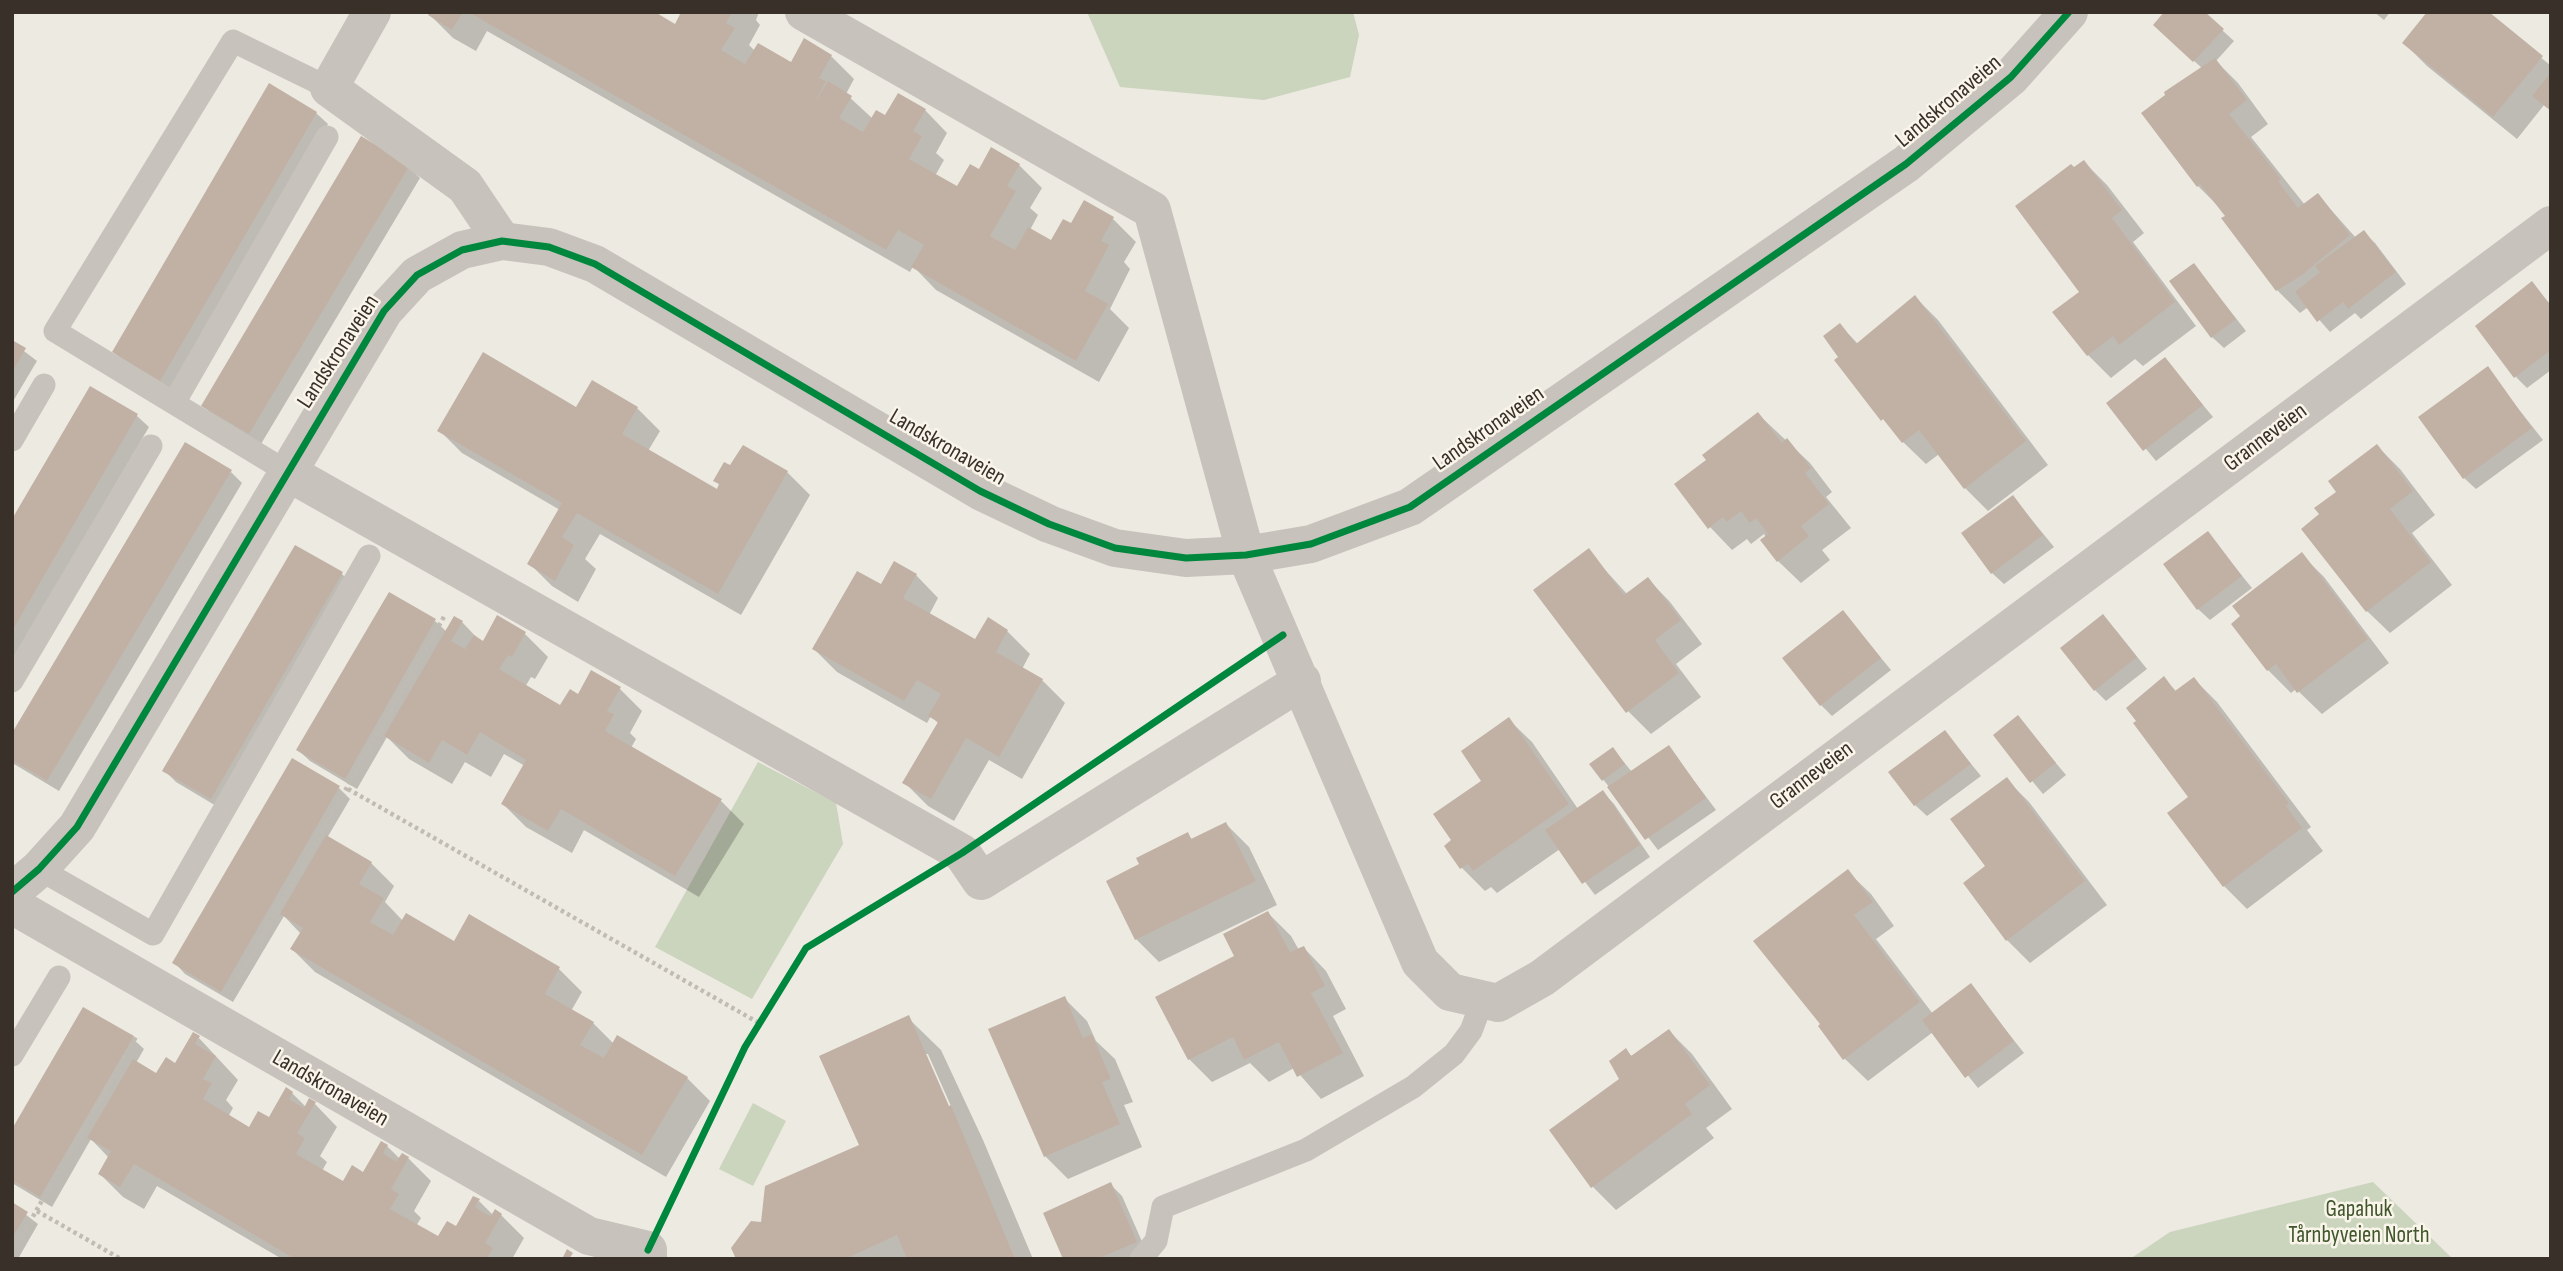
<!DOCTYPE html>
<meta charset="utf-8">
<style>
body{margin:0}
#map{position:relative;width:2563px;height:1271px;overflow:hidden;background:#edeae2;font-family:"Sofia Sans Condensed",sans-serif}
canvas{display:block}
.frame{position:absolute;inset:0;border:14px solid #383029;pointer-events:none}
</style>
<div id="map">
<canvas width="2563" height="1271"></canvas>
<div class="frame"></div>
</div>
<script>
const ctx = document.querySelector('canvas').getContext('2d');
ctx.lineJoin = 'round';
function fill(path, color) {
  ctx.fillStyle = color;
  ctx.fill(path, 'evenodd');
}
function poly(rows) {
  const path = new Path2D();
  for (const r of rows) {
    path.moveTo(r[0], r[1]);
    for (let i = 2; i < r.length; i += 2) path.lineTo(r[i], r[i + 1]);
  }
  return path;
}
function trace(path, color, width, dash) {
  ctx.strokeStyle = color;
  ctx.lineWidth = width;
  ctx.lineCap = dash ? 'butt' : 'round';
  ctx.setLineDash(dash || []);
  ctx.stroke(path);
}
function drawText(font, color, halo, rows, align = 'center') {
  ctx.font = font + ' "Sofia Sans Condensed",sans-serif';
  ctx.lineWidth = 5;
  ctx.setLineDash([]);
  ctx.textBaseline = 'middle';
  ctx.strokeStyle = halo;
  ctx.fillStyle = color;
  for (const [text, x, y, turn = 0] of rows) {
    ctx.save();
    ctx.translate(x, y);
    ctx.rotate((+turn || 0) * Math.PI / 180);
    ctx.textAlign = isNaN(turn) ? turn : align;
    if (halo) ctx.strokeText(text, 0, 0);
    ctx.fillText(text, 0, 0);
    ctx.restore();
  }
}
fill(poly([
 [1087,12,1353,12,1359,35,1350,77,1264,100,1120,87],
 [758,762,836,803,843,844,752,999,655,947],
 [753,1103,786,1121,753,1186,719,1169],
 [2373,1182,2453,1259,2130,1259,2170,1232]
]), '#cbd4bc');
fill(poly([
 [432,12,655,12,675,26,683,12,759,12,756,20,760,25,749,45,755,51,791,64,805,41,831,56,854,79,846,94,873,119,925,110,947,133,936,153,944,160,935,176,957,189,979,172,1019,165,1042,188,1030,208,1038,215,1030,230,1052,242,1071,225,1113,219,1136,242,1124,262,1130,269,1110,309,1129,328,1099,382,936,290,913,266,910,272,487,31,476,51,453,38,430,15],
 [2374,12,2390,12,2384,20],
 [2487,12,2551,66,2551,111,2544,105,2517,139,2427,66,2404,43],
 [2222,30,2234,41,2216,61,2238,83,2268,124,2251,137,2305,205,2318,195,2356,238,2363,232,2375,243,2406,284,2361,319,2355,313,2330,332,2308,307,2300,313,2277,290,2222,210,2198,186,2202,68,2166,36],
 [269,86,316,113,328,124,172,391,125,363,114,352],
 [2084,162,2107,185,2144,233,2133,242,2196,326,2143,366,2135,359,2111,378,2088,355,2082,292],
 [409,167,420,178,261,444,215,417,203,406],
 [2194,265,2246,331,2224,348,2212,337],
 [2532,284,2551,305,2551,370,2527,388,2516,377],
 [1915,297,1938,320,2048,465,1988,511,1965,488,1939,454,1926,464,1903,442,1841,357,1840,325,1858,344],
 [12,342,37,361,12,403],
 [2165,359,2213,417,2156,461,2108,403],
 [2487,369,2543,440,2476,489,2464,478],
 [90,389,137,416,149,427,12,662,12,523],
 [637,408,660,431,648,451,718,491,721,486,715,480,731,468,743,447,787,472,810,495,741,615,600,534,585,559,596,569,578,602,552,586,529,563,560,510,462,453,439,430,577,409],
 [1758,414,1810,463,1832,492,1826,497,1851,528,1822,550,1830,560,1801,583,1778,561,1764,534,1751,544,1747,539,1732,550,1710,527,1708,460],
 [2377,446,2400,469,2435,515,2412,533,2452,585,2390,633,2367,611,2322,515],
 [231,472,242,483,59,791,14,764,12,736],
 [2013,497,2054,547,2004,584,1992,573],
 [2207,533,2252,588,2210,620,2198,609],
 [1588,551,1627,594,1648,579,1670,602,1702,644,1676,664,1701,697,1651,734,1628,711],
 [2302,555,2324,577,2389,663,2322,714,2296,689,2291,693,2268,670],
 [341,573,353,585,223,810,176,782,165,771],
 [916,575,938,598,929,615,976,641,1007,631,1030,654,1022,669,1042,680,1065,703,1022,779,989,760,954,821,928,806,905,783,939,724,931,716,927,723,837,672,814,649,881,587],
 [1843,612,1891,670,1832,716,1821,705],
 [435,621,447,632,462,622,481,642,525,634,548,657,535,679,531,677,525,687,561,707,578,696,620,689,642,711,630,733,636,739,631,748,721,801,744,824,699,897,584,830,572,853,526,827,503,804,525,766,504,754,491,777,465,762,452,784,409,759,387,737,357,789,310,761,298,750],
 [2114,628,2147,669,2106,701,2095,690],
 [2163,678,2177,692,2194,679,2217,702,2311,827,2307,830,2323,851,2247,909,2224,886,2191,797],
 [2018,718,2066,775,2043,794,1995,736],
 [1509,720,1532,742,1578,809,1603,792,1614,804,1650,857,1595,895,1560,849,1497,893,1491,887,1485,891,1462,868,1446,846,1454,840,1484,781],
 [1945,732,1981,776,1927,816,1915,805],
 [1669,747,1716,810,1658,850,1592,765,1613,749,1632,772],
 [2006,779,2029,802,2107,905,2030,963,2007,940,1988,867],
 [339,788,350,799,327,838,371,863,394,886,385,902,403,921,455,943,559,969,582,992,571,1011,593,1023,614,1044,687,1078,710,1101,666,1177,315,972,292,949,301,934,284,916,233,1002,185,974,174,962],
 [1226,824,1249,847,1277,905,1159,962,1136,939,1142,865,1188,835,1193,840],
 [1848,872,1871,894,1894,926,1876,939,1933,1014,1971,986,2024,1053,1978,1088,1933,1032,1868,1081,1845,1059],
 [1268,913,1291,936,1299,950,1304,948,1326,971,1346,1009,1333,1016,1364,1076,1321,1099,1294,1068,1269,1082,1250,1063,1212,1082,1189,1059,1237,957],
 [1064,998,1087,1021,1096,1041,1115,1059,1133,1102,1124,1105,1142,1147,1068,1179,1045,1156],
 [908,1018,941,1050,983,1140,1033,1259,738,1259,762,1224,861,1146],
 [924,1054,928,1054,954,1113,951,1115],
 [1669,1031,1692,1054,1732,1109,1706,1128,1714,1138,1616,1210,1593,1187,1552,1130,1622,1079,1626,1051,1633,1057],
 [132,1038,144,1049,136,1063,157,1075,176,1065,199,1038,238,1080,226,1100,233,1108,228,1117,250,1129,269,1120,292,1093,306,1107,315,1104,337,1127,320,1156,327,1162,322,1171,344,1184,363,1174,387,1146,400,1159,408,1158,431,1181,414,1211,421,1218,416,1226,438,1239,456,1228,479,1201,493,1215,501,1215,524,1238,512,1259,282,1259,157,1186,144,1209,123,1197,100,1174,109,1158,91,1139,52,1207,12,1183,12,1133],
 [1111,1185,1122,1196,1147,1253,1134,1259,1065,1259],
 [12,1204,38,1224,18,1259,12,1259]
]), '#0003');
fill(poly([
 [430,12,463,12,452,30,428,15],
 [468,12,655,12,675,24,681,12,732,12,726,23,735,28,721,50,745,64,758,43,791,62,804,38,832,55,819,78,826,81,814,104,828,81,852,96,839,118,863,132,876,110,885,115,898,93,926,109,913,131,922,136,909,159,957,186,970,164,979,169,991,147,1020,164,1007,186,1016,191,990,236,1015,250,1028,227,1051,240,1063,219,1071,223,1084,200,1114,217,1101,241,1109,245,1085,291,1108,304,1076,361,911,267,924,245,898,230,886,250],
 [2164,12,2205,12,2224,29,2193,62,2153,25],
 [2427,12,2489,12,2543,56,2493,117,2402,43],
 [2215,58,2247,100,2229,114,2281,179,2278,181,2298,208,2318,193,2350,235,2302,275,2276,291,2221,218,2225,216,2200,184,2197,187,2141,113,2165,95,2164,92],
 [2551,72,2551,111,2532,96],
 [269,83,317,112,160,381,112,352],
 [361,136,410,165,249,434,201,406],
 [2084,160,2122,210,2112,218,2175,302,2119,345,2113,336,2087,356,2052,312,2079,292,2015,206,2071,164,2074,167],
 [2364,230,2396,272,2348,309,2343,302,2317,322,2295,292,2320,272,2315,266],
 [2194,263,2236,319,2211,338,2169,281],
 [2532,281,2551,306,2551,350,2514,378,2475,326],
 [1915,295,2026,441,1964,489,1919,430,1902,443,1883,419,1881,421,1834,360,1838,357,1823,336,1840,323,1856,344],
 [12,340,26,348,12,372],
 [483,352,576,407,592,380,638,407,622,434,717,489,719,484,713,481,724,462,730,465,743,445,788,471,718,594,577,513,562,537,574,545,555,581,527,564,562,503,437,431],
 [2165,357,2203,405,2143,451,2106,403],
 [2488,366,2532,428,2463,479,2418,417],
 [90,386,138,414,12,631,12,519],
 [1758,412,1782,443,1787,438,1811,468,1805,473,1829,504,1801,526,1809,536,1777,562,1760,540,1768,534,1756,518,1750,523,1741,511,1727,522,1723,517,1708,529,1674,484,1706,460,1702,455],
 [185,442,232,470,47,781,12,760,12,733],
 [2377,444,2413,491,2390,509,2431,562,2366,612,2301,529,2319,514,2314,508,2336,492,2328,481],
 [2013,495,2043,535,1991,574,1961,533],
 [2208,531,2242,576,2197,610,2163,564],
 [295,545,343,572,211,799,162,771],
 [1589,548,1624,595,1648,577,1681,620,1655,640,1679,673,1626,713,1533,590],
 [2302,552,2368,639,2297,693,2276,664,2267,671,2231,624,2240,616,2232,606],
 [894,561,917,574,903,598,975,639,988,617,1008,630,996,652,1043,679,999,757,966,738,931,799,902,783,938,722,928,716,941,694,917,680,904,701,812,649,857,571,881,584],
 [389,592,436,619,345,779,296,750],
 [1843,610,1881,658,1820,706,1782,658],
 [2103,614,2137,657,2094,691,2060,648],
 [497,615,526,632,512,657,508,655,499,669,560,705,570,689,578,694,591,670,621,687,607,711,614,714,605,731,722,799,675,876,561,809,548,831,501,804,526,760,480,732,467,755,442,740,429,763,384,736,454,616,463,621,451,641,465,649,474,635,483,641],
 [2164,676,2175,691,2194,677,2289,803,2286,806,2302,828,2223,887,2167,813,2188,797,2133,723,2136,721,2126,708],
 [2018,715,2056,763,2030,783,1993,735],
 [1509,717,1569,804,1473,871,1468,864,1460,869,1444,846,1451,840,1433,814,1481,781,1461,751],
 [1945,730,1971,764,1914,806,1888,772],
 [1669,745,1706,798,1645,840,1607,787],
 [1613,747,1625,764,1602,781,1589,764],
 [292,758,340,786,221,992,172,963],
 [2007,777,2085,881,2006,941,1963,883,1985,866,1950,819],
 [1603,790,1640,845,1582,884,1545,830],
 [1226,822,1256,881,1135,940,1106,881,1139,864,1136,858,1188,832,1191,839],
 [326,835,372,862,359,884,384,898,370,922,393,935,406,913,454,941,469,914,560,967,545,994,594,1022,580,1045,604,1058,617,1035,688,1077,642,1155,290,949,303,928,280,914],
 [1848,869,1873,902,1854,915,1920,1002,1843,1060,1818,1026,1820,1024,1753,941],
 [1268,911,1290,952,1304,946,1325,986,1311,993,1343,1053,1297,1077,1279,1042,1244,1060,1233,1037,1188,1060,1155,997,1234,956,1223,934],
 [1971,983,2014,1041,1965,1078,1922,1020],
 [1065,996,1083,1038,1092,1034,1111,1079,1102,1082,1120,1124,1044,1157,988,1029],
 [83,1007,134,1036,40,1197,12,1180,12,1129],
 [909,1015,949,1106,951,1105,1015,1259,907,1259,897,1235,845,1259,736,1259,731,1248,751,1221,761,1222,765,1186,859,1145,819,1056],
 [1669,1029,1710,1085,1685,1104,1692,1114,1591,1188,1549,1130,1619,1079,1609,1061,1626,1048,1631,1056],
 [193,1032,200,1036,195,1044,216,1056,203,1079,212,1083,203,1099,249,1127,258,1111,269,1117,286,1087,293,1092,289,1099,304,1108,309,1098,316,1102,297,1133,305,1138,296,1154,343,1181,352,1165,363,1172,381,1141,388,1145,383,1153,396,1162,402,1153,409,1157,391,1189,399,1194,390,1209,438,1236,447,1221,456,1226,473,1196,480,1199,475,1207,484,1213,491,1216,495,1209,502,1214,485,1243,493,1248,487,1259,295,1259,134,1164,120,1187,98,1174,111,1151,87,1138,133,1059,156,1073,166,1057,175,1063],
 [1111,1182,1137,1242,1097,1259,1063,1259,1043,1213],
 [12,1202,28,1212,12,1238],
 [567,1249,573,1253,569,1259,562,1259]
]), '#c1b1a4');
trace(poly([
 [348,789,759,1023],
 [238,979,445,615],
 [37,1211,121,1259],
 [12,1253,137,1035]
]), '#c0bbb3', 4.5, [3.5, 3.5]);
trace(poly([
 [174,403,327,137],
 [12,440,44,385],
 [289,473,55,331,233,41,329,88],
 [12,681,151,446],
 [39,869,153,934,369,556],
 [12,1055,59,977],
 [1141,1259,1156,1241,1163,1207,1306,1150,1413,1087,1454,1054,1471,1031,1483,999]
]), '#c7c2bb', 23);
trace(poly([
 [372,12,329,88,465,186,502,241],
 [804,12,1152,210,1246,555,1420,962,1450,992,1498,1003,1542,978,2551,225],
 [289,473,962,853,981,881,1302,681],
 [12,905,589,1236,648,1250,648,1259]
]), '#c7c2bb', 38);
trace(poly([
 [12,892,39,869,77,827,384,311,417,275,462,250,502,241,549,247,595,264,980,491,1049,524,1115,548,1186,558,1246,555,1311,544,1410,507,1906,164,2011,77,2069,12]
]), '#c7c2bb', 38);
trace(poly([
 [12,892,39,869,77,827,384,311,417,275,462,250,502,241,549,247,595,264,980,491,1049,524,1115,548,1186,558,1246,555,1311,544,1410,507,1906,164,2011,77,2069,12],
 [648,1250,745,1047,806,948,962,853,1283,635]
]), '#00873e', 7);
drawText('23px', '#383029', '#faf5ea', [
 ["Landskronaveien",1949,102,-40],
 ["Landskronaveien",339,352,-57],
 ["Landskronaveien",1489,429,-35],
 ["Granneveien",2266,438,-37],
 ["Landskronaveien",947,448,30],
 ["Granneveien",1812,776,-37],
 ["Landskronaveien",330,1089,30]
]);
drawText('23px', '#40562c', '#faf5ea', [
 ["Gapahuk",2359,1210],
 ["Tårnbyveien North",2359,1236]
]);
</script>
